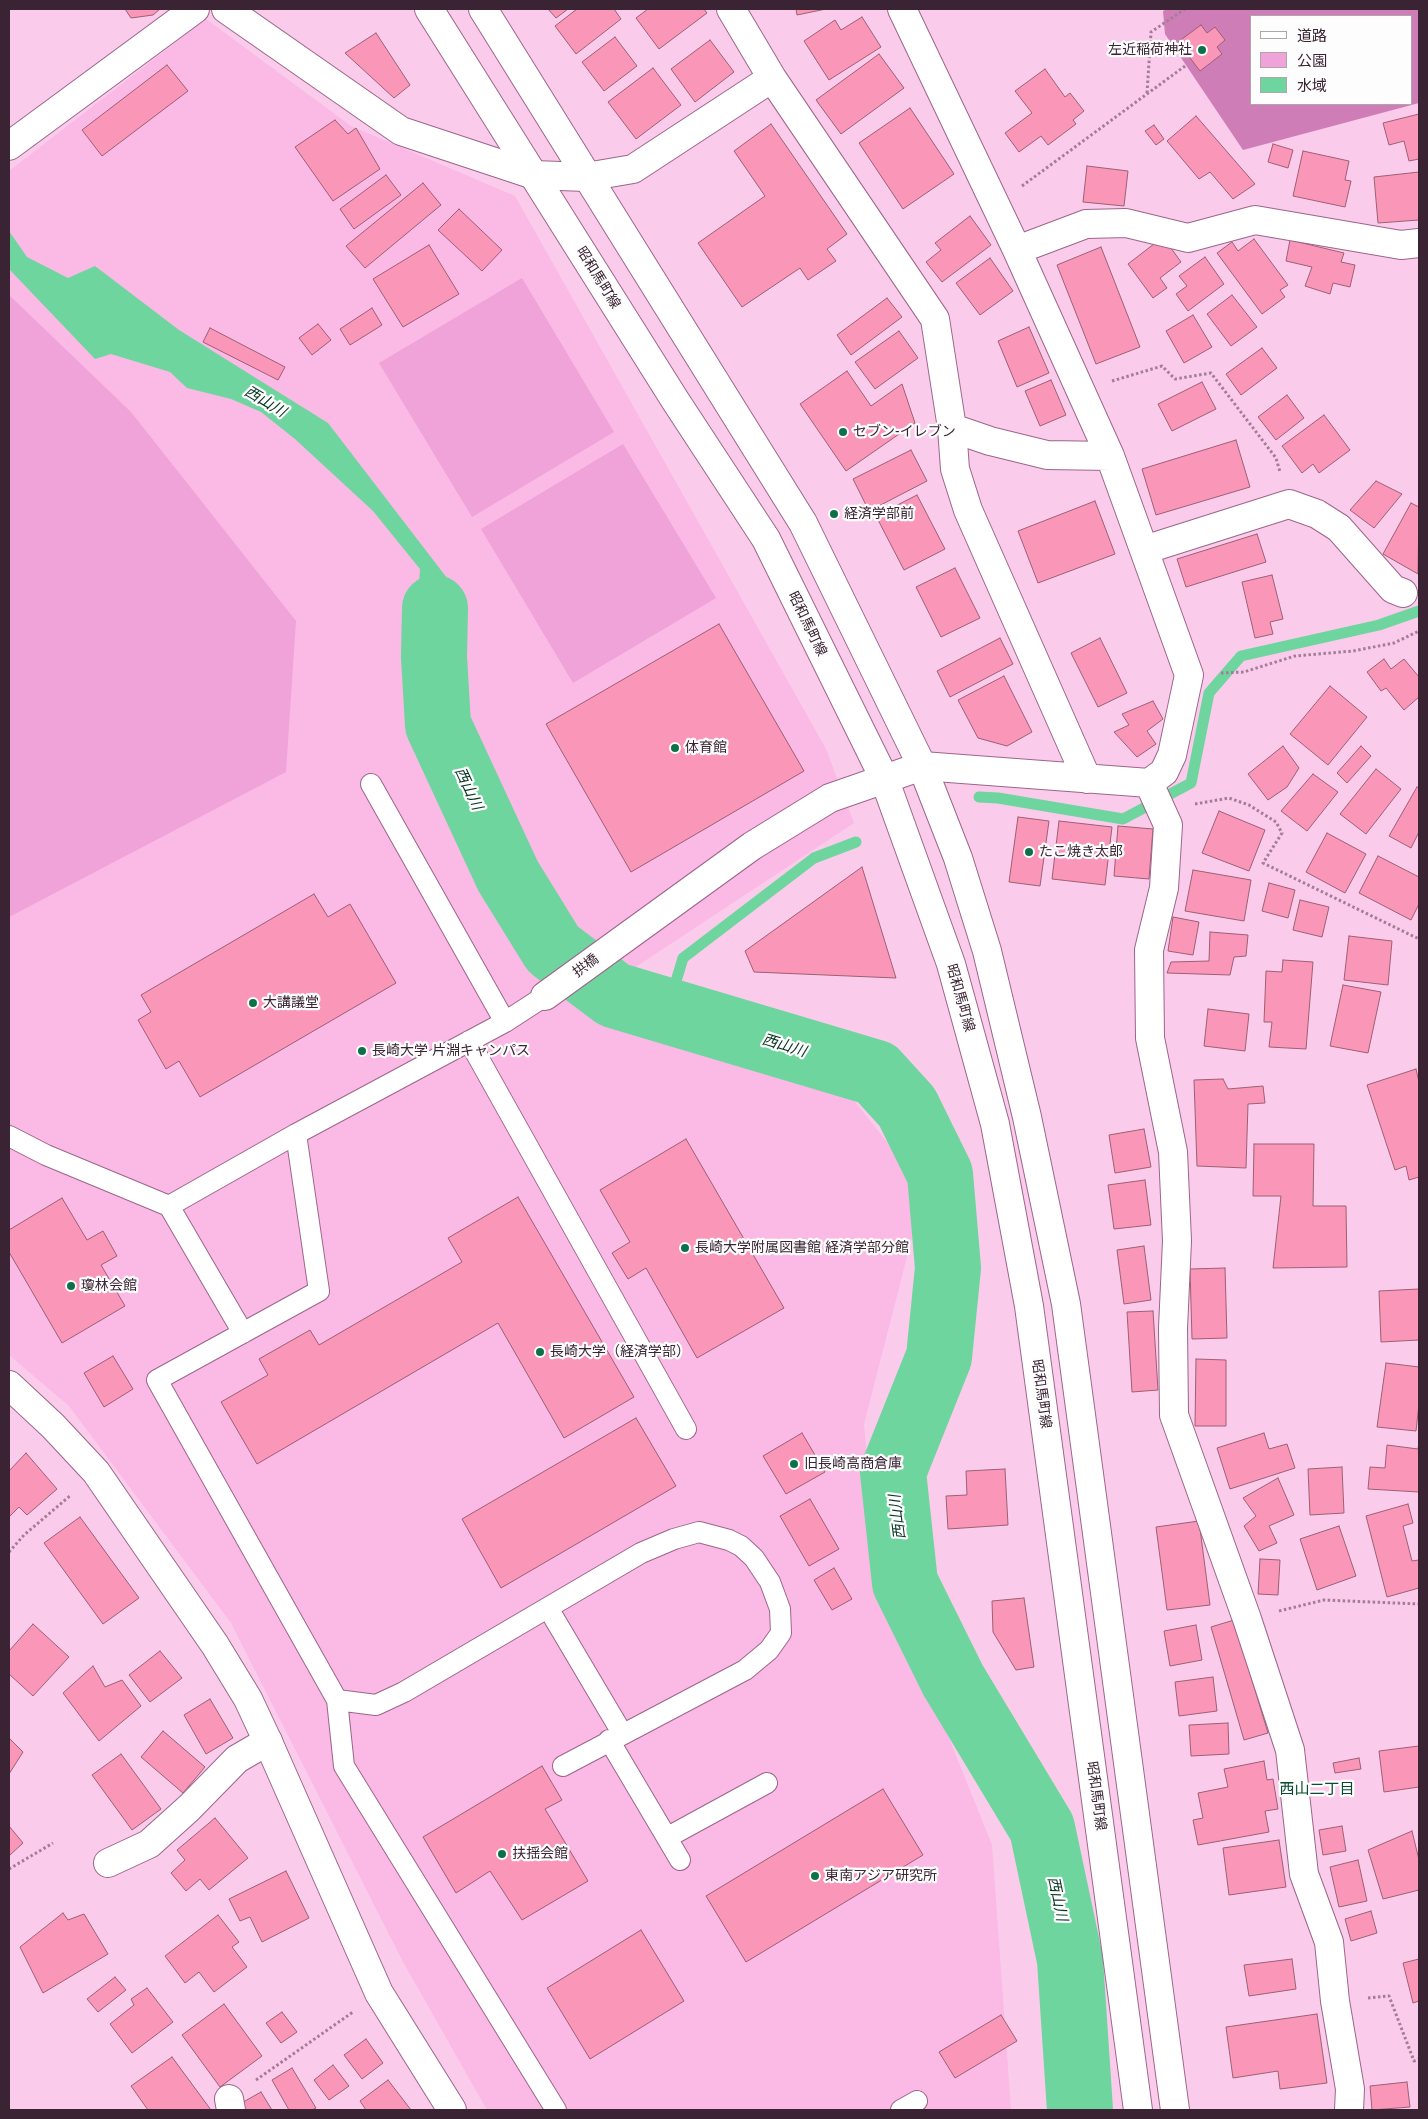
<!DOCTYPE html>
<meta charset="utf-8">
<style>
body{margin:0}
#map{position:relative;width:1428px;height:2119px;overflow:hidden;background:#fbcbeb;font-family:Helvetica,"Noto Sans JP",sans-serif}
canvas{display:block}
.frame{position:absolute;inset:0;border:10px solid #3a2433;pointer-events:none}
.legend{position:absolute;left:1250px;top:15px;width:162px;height:90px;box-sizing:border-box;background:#fdfdfd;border:1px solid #afa6ac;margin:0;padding:6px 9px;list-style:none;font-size:15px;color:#3a2433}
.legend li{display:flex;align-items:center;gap:10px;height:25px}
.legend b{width:25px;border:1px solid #afa6ac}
</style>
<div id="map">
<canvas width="1428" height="2119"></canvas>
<div class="frame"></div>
<ul class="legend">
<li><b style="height:6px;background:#fff"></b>道路</li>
<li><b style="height:14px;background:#f0a3d8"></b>公園</li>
<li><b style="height:14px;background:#6ed59f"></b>水域</li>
</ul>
</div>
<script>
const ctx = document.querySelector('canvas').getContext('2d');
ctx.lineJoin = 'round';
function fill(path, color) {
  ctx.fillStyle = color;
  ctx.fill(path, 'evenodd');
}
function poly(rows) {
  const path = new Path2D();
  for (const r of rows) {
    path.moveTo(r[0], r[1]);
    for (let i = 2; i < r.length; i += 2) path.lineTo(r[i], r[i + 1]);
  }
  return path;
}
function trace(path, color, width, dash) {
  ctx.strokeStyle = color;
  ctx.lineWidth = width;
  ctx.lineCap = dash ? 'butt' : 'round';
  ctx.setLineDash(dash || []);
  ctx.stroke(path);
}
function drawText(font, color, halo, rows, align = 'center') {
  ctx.font = font + ' Helvetica,"Noto Sans JP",sans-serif';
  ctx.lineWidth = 4.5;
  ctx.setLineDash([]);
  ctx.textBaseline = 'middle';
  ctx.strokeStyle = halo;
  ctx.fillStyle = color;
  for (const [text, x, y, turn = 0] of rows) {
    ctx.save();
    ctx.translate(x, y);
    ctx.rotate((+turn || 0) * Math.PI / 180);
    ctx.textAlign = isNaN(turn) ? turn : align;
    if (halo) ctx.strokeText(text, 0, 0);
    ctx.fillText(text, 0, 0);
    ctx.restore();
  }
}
fill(poly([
 [206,19,351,126,515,196,826,749,854,823,581,1003,852,1098,910,1171,918,1214,864,1424,876,1557,992,1845,1011,2110,487,2110,402,1960,231,1623,69,1406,9,1355,9,171]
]), '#fbb9e5');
fill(poly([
 [522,278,614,432,472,517,379,363],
 [9,295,131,412,296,621,286,772,9,917],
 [623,444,716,598,573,683,481,529]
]), '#f0a3d8');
fill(poly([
 [1167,9,1419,9,1419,103,1243,150,1165,34,1163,11],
 [1252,16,1412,16,1412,104,1252,104]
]), '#cf7db6');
fill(poly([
 [9,231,27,257,68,278,95,266,179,330,328,423,447,578,445,612,454,644,454,695,420,706,414,658,420,569,373,511,295,439,261,412,231,399,187,388,170,372,111,354,95,359,9,269]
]), '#6ed59f');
trace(poly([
 [979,797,998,798,1123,819,1191,783,1209,693,1241,656,1379,625,1419,611],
 [667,1011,683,958,814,858,856,842]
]), '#6ed59f', 11);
trace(poly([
 [435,608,434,657,438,725,508,876,553,949,614,995,876,1073,907,1107,940,1174,948,1268,939,1357,893,1472,905,1583,953,1680,1042,1828,1070,1960,1080,2110]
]), '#6ed59f', 66);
const building = poly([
 [125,9,160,9,153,15,131,18,125,9],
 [548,9,568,9,556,18,548,9],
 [577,9,614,9,621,19,576,54,555,26,577,9],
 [648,9,704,9,707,13,659,49,636,18,648,9],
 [796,9,826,9,797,15,796,9],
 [862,17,881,47,829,80,804,41,835,20,841,30,862,17],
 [1201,25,1207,33,1215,27,1225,40,1217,47,1222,54,1200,71,1178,42,1201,25],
 [376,33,410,85,394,98,345,53,376,33],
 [615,37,637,66,604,91,582,62,615,37],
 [710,40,734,72,695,102,671,69,710,40],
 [879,54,904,88,841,134,816,100,879,54],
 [167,65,188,91,102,156,82,130,167,65],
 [653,68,681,105,636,139,608,102,653,68],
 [1045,69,1065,97,1070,93,1084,111,1073,120,1076,124,1048,145,1041,136,1019,152,1005,133,1032,113,1015,91,1045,69],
 [910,108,954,174,903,209,859,143,910,108],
 [1419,114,1419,159,1409,161,1404,141,1389,145,1383,123,1419,114],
 [1196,116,1255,184,1233,199,1210,172,1199,179,1167,141,1196,116],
 [335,120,348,134,356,128,380,169,333,201,295,147,335,120],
 [771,124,847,234,827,249,836,261,808,280,800,268,742,307,698,243,765,196,734,151,771,124],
 [1154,125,1164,139,1156,145,1145,131,1154,125],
 [1273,144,1293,150,1288,168,1268,162,1273,144],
 [1303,151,1349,161,1345,180,1351,181,1345,207,1293,196,1303,151],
 [1087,166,1128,171,1124,206,1083,202,1087,166],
 [1419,172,1419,220,1378,223,1374,177,1419,172],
 [386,175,401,195,354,229,340,209,386,175],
 [423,183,441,205,365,268,346,246,423,183],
 [459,209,502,250,482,271,438,230,459,209],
 [970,216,991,245,942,282,926,262,941,250,935,243,970,216],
 [1163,237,1181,262,1160,278,1167,288,1153,298,1128,264,1163,237],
 [1254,239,1288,285,1280,290,1285,297,1262,314,1217,253,1232,242,1238,251,1254,239],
 [1290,240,1344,253,1341,262,1355,265,1350,287,1333,283,1330,294,1305,286,1312,267,1286,261,1290,240],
 [429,245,459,294,403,327,373,279,429,245],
 [1101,247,1140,347,1096,364,1057,265,1101,247],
 [1205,257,1224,284,1188,311,1176,294,1187,286,1179,276,1205,257],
 [990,258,1013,291,980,315,956,283,990,258],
 [1232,295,1257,327,1231,346,1207,314,1232,295],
 [887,298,902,317,851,355,837,335,887,298],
 [372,308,382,325,350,345,340,329,372,308],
 [1193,315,1212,347,1184,363,1166,331,1193,315],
 [318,324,331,340,312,355,299,338,318,324],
 [1029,327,1049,373,1017,387,998,341,1029,327],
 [210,328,285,367,278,380,203,342,210,328],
 [899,331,918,358,875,389,855,362,899,331],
 [1262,348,1277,368,1241,395,1226,374,1262,348],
 [847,371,871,406,902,384,915,423,846,471,800,404,847,371],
 [1051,380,1066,415,1040,426,1025,391,1051,380],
 [1202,382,1216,409,1172,431,1158,404,1202,382],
 [1287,395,1304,418,1276,440,1258,417,1287,395],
 [1324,415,1350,450,1319,473,1313,464,1302,473,1282,446,1324,415],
 [1236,440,1250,487,1156,515,1142,469,1236,440],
 [911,450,927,481,869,511,853,479,911,450],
 [1376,481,1402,494,1374,528,1350,510,1376,481],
 [917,495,945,549,904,570,876,516,917,495],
 [1095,501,1115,554,1038,583,1018,531,1095,501],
 [1411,503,1419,507,1418,574,1383,554,1411,503],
 [1257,534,1266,562,1186,587,1177,559,1257,534],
 [955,568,980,618,941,637,916,587,955,568],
 [1272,575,1283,619,1270,622,1273,634,1255,638,1242,582,1272,575],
 [719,624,804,771,631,872,546,724,719,624],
 [1000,638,1013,664,950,697,937,671,1000,638],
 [1100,638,1127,693,1098,707,1071,653,1100,638],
 [1384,659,1391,669,1404,659,1419,677,1419,697,1404,710,1386,688,1381,691,1367,672,1384,659],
 [1004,676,1032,732,1007,746,978,738,958,700,1004,676],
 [1330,686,1367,717,1328,765,1290,734,1330,686],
 [1153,701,1163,719,1147,731,1156,744,1137,757,1114,732,1129,725,1122,714,1153,701],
 [1283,746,1299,768,1287,787,1268,800,1248,774,1283,746],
 [1361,746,1371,756,1347,783,1337,773,1361,746],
 [1376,769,1401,789,1366,834,1340,814,1376,769],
 [1313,774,1338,792,1307,831,1281,811,1313,774],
 [1417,787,1419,788,1419,832,1411,848,1389,836,1417,787],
 [1219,811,1265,830,1249,871,1202,853,1219,811],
 [1018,817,1049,821,1040,886,1009,882,1018,817],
 [1059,821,1112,827,1105,885,1052,879,1059,821],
 [1118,826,1153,829,1149,879,1114,876,1118,826],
 [1327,833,1366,854,1345,893,1306,872,1327,833],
 [1378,856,1419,877,1419,904,1411,920,1359,893,1378,856],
 [862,867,896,978,754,972,745,951,862,867],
 [1193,870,1251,880,1244,921,1185,911,1193,870],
 [1269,883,1295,890,1288,918,1262,911,1269,883],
 [314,894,328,917,350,904,396,983,200,1097,179,1061,166,1069,138,1020,151,1012,141,995,314,894],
 [1300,900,1329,907,1322,937,1293,930,1300,900],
 [1173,917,1199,922,1193,955,1168,951,1173,917],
 [1210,932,1248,935,1246,956,1234,957,1230,975,1167,973,1171,962,1209,961,1210,932],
 [1349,936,1392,941,1388,985,1344,980,1349,936],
 [1283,960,1313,962,1306,1049,1269,1047,1272,1022,1264,1022,1266,971,1282,972,1283,960],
 [1343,985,1381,992,1368,1053,1330,1046,1343,985],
 [1208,1009,1249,1014,1245,1051,1204,1046,1208,1009],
 [1416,1069,1419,1082,1419,1177,1409,1180,1406,1166,1395,1170,1367,1085,1416,1069],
 [1223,1079,1228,1089,1263,1086,1265,1103,1248,1104,1246,1168,1197,1166,1194,1080,1223,1079],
 [1144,1129,1151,1167,1115,1173,1109,1135,1144,1129],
 [686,1139,784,1308,697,1358,646,1268,628,1279,612,1253,630,1242,600,1190,686,1139],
 [1254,1144,1314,1144,1313,1206,1346,1206,1347,1267,1273,1268,1281,1196,1253,1196,1254,1144],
 [1145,1180,1151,1225,1114,1229,1108,1185,1145,1180],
 [518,1197,634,1397,564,1438,498,1323,257,1464,221,1402,268,1375,259,1359,310,1330,319,1345,462,1262,448,1238,518,1197],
 [62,1198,87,1240,103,1231,117,1256,101,1265,125,1306,62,1343,9,1252,9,1230,62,1198],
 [1144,1246,1151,1300,1124,1304,1117,1250,1144,1246],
 [1225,1268,1227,1338,1192,1339,1190,1269,1225,1268],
 [1419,1289,1419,1340,1381,1342,1379,1291,1419,1289],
 [1153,1311,1158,1390,1132,1392,1127,1312,1153,1311],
 [113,1356,133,1389,104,1407,84,1373,113,1356],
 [1196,1359,1226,1360,1226,1426,1195,1426,1196,1359],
 [1386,1363,1419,1367,1419,1404,1416,1431,1377,1427,1386,1363],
 [636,1418,676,1486,501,1588,462,1519,636,1418],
 [802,1433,825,1472,786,1494,763,1456,802,1433],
 [1264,1433,1269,1449,1287,1444,1295,1468,1230,1489,1217,1448,1264,1433],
 [1419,1442,1419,1492,1368,1489,1370,1467,1385,1468,1387,1445,1418,1449,1419,1442],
 [26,1453,57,1489,27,1515,19,1507,9,1517,9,1471,26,1453],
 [1342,1467,1344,1513,1310,1515,1308,1469,1342,1467],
 [1005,1469,1008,1525,948,1529,946,1496,967,1495,966,1471,1005,1469],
 [1278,1478,1294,1515,1269,1526,1277,1543,1259,1551,1244,1526,1256,1516,1243,1498,1278,1478],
 [810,1499,839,1549,809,1566,780,1516,810,1499],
 [1408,1504,1413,1523,1403,1526,1412,1561,1419,1560,1419,1588,1387,1597,1366,1516,1408,1504],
 [80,1517,139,1598,103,1624,44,1543,80,1517],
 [1199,1521,1210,1605,1167,1610,1156,1527,1199,1521],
 [1339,1526,1356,1576,1317,1590,1300,1539,1339,1526],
 [1260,1559,1280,1560,1278,1595,1258,1594,1260,1559],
 [834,1568,852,1599,832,1610,814,1580,834,1568],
 [1024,1598,1034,1667,1016,1670,993,1632,992,1601,1024,1598],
 [1234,1620,1268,1733,1244,1740,1211,1627,1234,1620],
 [33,1624,69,1657,33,1696,9,1674,9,1651,33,1624],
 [1196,1625,1202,1660,1170,1666,1164,1631,1196,1625],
 [160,1651,182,1678,150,1702,129,1675,160,1651],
 [93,1666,105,1687,122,1680,141,1706,99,1741,63,1693,93,1666],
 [1213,1677,1217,1711,1179,1716,1175,1682,1213,1677],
 [210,1699,233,1738,206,1754,184,1715,210,1699],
 [1228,1723,1229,1754,1191,1756,1189,1725,1228,1723],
 [163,1731,205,1767,183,1793,141,1757,163,1731],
 [9,1738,23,1752,9,1774,9,1738],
 [1419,1746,1419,1787,1384,1792,1379,1751,1419,1746],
 [121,1754,161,1809,132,1830,92,1775,121,1754],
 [1359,1758,1361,1769,1335,1773,1333,1763,1359,1758],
 [1264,1761,1267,1780,1273,1779,1278,1809,1265,1811,1269,1832,1198,1845,1193,1820,1203,1818,1198,1793,1228,1787,1224,1769,1264,1761],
 [542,1766,562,1800,545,1809,588,1881,522,1920,490,1871,456,1893,423,1837,542,1766],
 [883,1789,923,1855,746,1962,706,1896,883,1789],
 [215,1818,248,1858,209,1890,200,1879,186,1891,171,1873,185,1860,177,1850,215,1818],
 [9,1826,23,1843,9,1856,9,1826],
 [1342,1826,1346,1851,1323,1855,1319,1830,1342,1826],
 [1412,1831,1419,1860,1419,1890,1383,1899,1368,1850,1412,1831],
 [1279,1840,1286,1887,1229,1895,1223,1848,1279,1840],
 [1358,1860,1367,1901,1339,1907,1330,1867,1358,1860],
 [286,1871,309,1918,262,1942,250,1917,240,1921,229,1899,286,1871],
 [1371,1911,1377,1933,1351,1941,1345,1919,1371,1911],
 [63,1913,68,1920,84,1914,108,1954,43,1993,20,1947,63,1913],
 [218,1915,239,1942,232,1947,247,1967,214,1992,199,1972,185,1983,165,1956,218,1915],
 [641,1930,684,2001,590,2059,547,1988,641,1930],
 [1292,1959,1296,1989,1249,1996,1244,1965,1292,1959],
 [1419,1959,1419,2001,1413,2003,1403,1963,1419,1959],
 [115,1977,126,1990,98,2012,87,1999,115,1977],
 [147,1988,173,2022,132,2053,110,2024,134,2005,131,1999,147,1988],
 [224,2004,262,2056,220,2087,182,2035,224,2004],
 [282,2012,297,2032,281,2043,266,2023,282,2012],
 [1317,2014,1327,2083,1280,2089,1278,2071,1233,2078,1226,2027,1317,2014],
 [1001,2015,1017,2041,955,2078,939,2052,1001,2015],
 [366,2039,383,2063,362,2079,344,2055,366,2039],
 [172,2057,211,2110,148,2110,131,2086,172,2057],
 [333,2065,349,2086,329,2100,314,2080,333,2065],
 [292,2068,316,2108,312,2110,289,2110,272,2080,292,2068],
 [388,2080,411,2110,366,2110,360,2101,388,2080],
 [1407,2082,1410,2107,1372,2110,1370,2086,1407,2082],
 [261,2092,272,2110,242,2110,238,2105,261,2092]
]);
fill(building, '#fa97b8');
trace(building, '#9d5f73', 1);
const lane = poly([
 [371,784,505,1022],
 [469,1041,686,1429],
 [296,1134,319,1291,157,1380,337,1700,344,1766,556,2110],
 [9,1136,46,1155,169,1206,296,1134,505,1022,545,996],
 [169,1206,243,1333],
 [548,1608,622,1733],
 [337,1700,376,1705,404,1692,641,1553,674,1539,699,1532,729,1540,741,1546,754,1558,770,1582,780,1609,781,1633,769,1650,745,1670,563,1766],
 [609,1740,680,1860],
 [668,1837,767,1783],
 [901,2110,917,2101]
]);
const street = poly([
 [226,9,401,131,534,175,586,177,633,169,772,78],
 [731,9,772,78,935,319,952,428,955,469,968,510,1087,779],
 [9,146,195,9],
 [1017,250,1086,224,1126,223,1188,238,1255,220,1401,245,1419,243],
 [952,428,990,441,1047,455,1110,456],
 [1144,550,1289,504,1317,514,1339,528,1393,589,1403,593],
 [1149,783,1168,825,1164,888,1149,950,1150,1038,1173,1152,1177,1241,1173,1328,1174,1415,1247,1619,1290,1750,1304,1874,1329,1942,1335,2001,1350,2089,1349,2110],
 [545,996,752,846,830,798,922,766,1149,783,1164,772,1172,755,1189,675,1144,550,1110,456,1017,250,902,9],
 [108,1863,149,1844,189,1808,237,1759,268,1741],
 [229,2099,231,2110]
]);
const secondary = poly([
 [429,9,675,400,766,539,884,778,951,964,995,1124,1029,1306,1138,2110],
 [483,9,803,523,922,766,958,858,987,951,1027,1117,1066,1304,1175,2110],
 [9,1385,53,1426,96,1472,215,1645,248,1699,269,1744,379,1993,452,2110]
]);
trace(lane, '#9b668a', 22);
trace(street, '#9b668a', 30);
trace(secondary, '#9b668a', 30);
trace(poly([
 [1147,93,1151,32,1185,9],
 [1022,186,1185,66],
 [1112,381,1162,366,1175,379,1211,373,1276,458,1280,472],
 [1221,673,1244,672,1295,656,1353,651,1394,643,1419,631],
 [1195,804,1229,798,1249,805,1276,822,1282,833,1263,863,1419,939],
 [9,1552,24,1535,71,1495],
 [1279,1611,1324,1600,1419,1604],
 [9,1869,53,1843],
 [1368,1998,1389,1996,1414,2061,1419,2059],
 [256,2080,353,2012]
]), '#a27e96', 3, [2.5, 2.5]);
trace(lane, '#fff', 20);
trace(street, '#fff', 28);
trace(secondary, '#fff', 28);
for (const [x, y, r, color] of [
 [1202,50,5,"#0c7149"],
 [843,432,5,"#0c7149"],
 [834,514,5,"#0c7149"],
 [675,748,5,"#0c7149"],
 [1029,852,5,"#0c7149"],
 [253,1003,5,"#0c7149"],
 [362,1051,5,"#0c7149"],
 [685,1248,5,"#0c7149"],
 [71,1286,5,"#0c7149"],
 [540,1352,5,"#0c7149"],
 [794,1464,5,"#0c7149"],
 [502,1854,5,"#0c7149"],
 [815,1876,5,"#0c7149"]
]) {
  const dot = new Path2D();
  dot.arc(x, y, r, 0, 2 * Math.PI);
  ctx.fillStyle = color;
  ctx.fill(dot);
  trace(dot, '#fdfdfd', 2);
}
drawText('14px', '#3a2433', '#fdfdfd', [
 ["左近稲荷神社",1192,50,"right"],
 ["セブン-イレブン",853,432],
 ["経済学部前",844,514],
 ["体育館",685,748],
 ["たこ焼き太郎",1039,852],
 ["大講議堂",263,1003],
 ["長崎大学 片淵キャンパス",372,1051],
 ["長崎大学附属図書館 経済学部分館",695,1248],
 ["瓊林会館",81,1286],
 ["長崎大学（経済学部）",550,1352],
 ["旧長崎高商倉庫",804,1464],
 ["扶揺会館",512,1854],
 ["東南アジア研究所",825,1876]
], 'left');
drawText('14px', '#3a2433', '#fdfdfd', [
 ["昭和馬町線",598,278,58],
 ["昭和馬町線",807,624,64],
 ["拱橋",586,966,-37],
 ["昭和馬町線",960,998,74],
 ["昭和馬町線",1041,1394,82],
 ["昭和馬町線",1096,1796,82]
]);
drawText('italic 15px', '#063520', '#fdfdfd', [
 ["西山川",265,402,31],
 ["西山川",468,789,65],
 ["西山川",784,1046,17],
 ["西山川",898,1517,-97],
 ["西山川",1057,1899,78]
]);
drawText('15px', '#074b2f', '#fdfdfd', [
 ["西山二丁目",1317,1790]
]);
</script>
